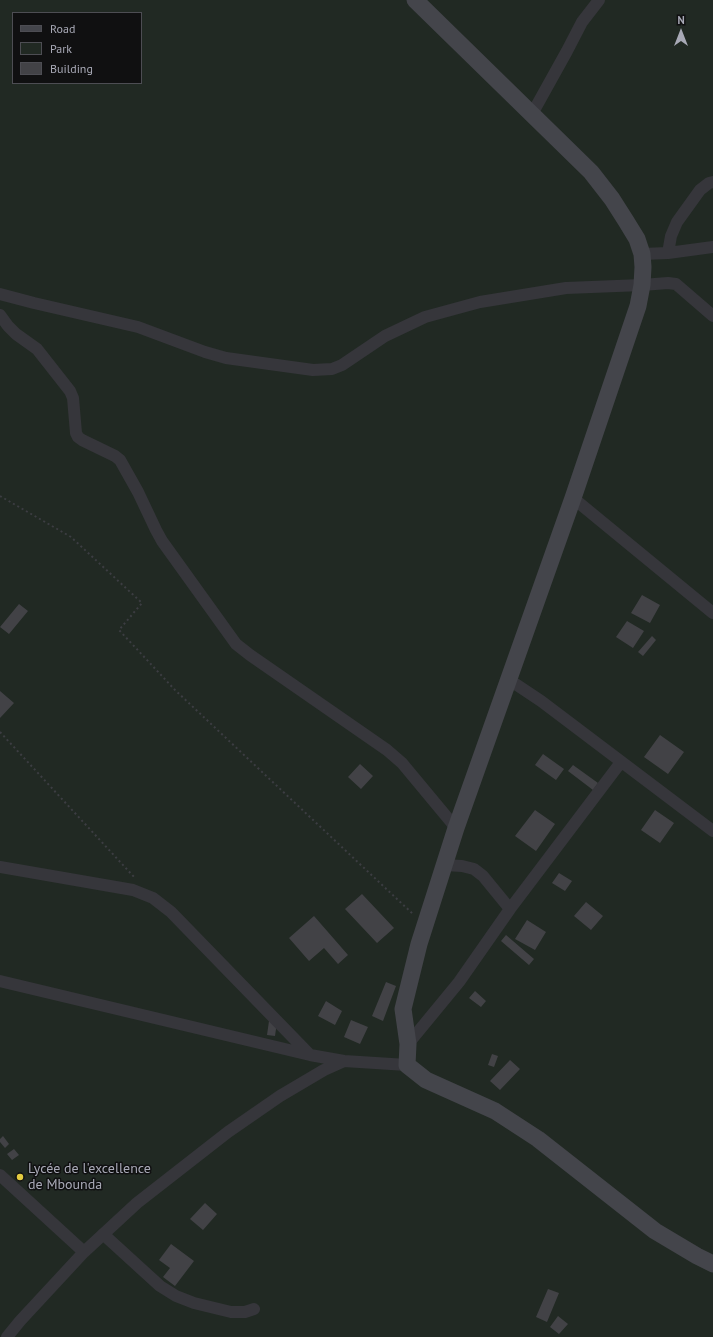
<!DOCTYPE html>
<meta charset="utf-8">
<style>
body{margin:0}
#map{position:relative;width:713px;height:1337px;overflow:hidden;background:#151516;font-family:"PT Sans",sans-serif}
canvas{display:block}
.legend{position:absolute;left:12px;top:12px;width:130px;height:72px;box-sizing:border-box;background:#101011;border:1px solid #4d4d53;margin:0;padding:5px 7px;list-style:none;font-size:12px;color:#a8a9b6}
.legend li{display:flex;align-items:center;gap:8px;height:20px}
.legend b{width:20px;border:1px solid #4d4d53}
.north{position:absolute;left:661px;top:12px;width:40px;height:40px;-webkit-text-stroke:3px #101011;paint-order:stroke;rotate:0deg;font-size:11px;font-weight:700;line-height:16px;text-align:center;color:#a8a9b6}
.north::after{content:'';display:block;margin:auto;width:14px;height:18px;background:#a8a9b6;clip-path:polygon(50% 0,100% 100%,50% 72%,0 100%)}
</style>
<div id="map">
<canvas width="713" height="1337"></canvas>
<ul class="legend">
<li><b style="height:5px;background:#44454b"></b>Road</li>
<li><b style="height:11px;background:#212923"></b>Park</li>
<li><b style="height:11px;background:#424246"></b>Building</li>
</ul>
<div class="north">N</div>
</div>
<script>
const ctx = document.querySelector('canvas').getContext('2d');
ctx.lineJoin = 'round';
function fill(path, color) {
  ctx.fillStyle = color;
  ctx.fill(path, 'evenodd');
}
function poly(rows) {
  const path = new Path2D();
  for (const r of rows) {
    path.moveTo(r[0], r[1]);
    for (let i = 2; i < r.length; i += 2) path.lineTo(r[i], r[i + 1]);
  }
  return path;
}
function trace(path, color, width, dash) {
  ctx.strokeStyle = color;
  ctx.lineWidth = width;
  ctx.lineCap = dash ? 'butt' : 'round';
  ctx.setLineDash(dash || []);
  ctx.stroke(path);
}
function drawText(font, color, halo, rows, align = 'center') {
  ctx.font = font + ' "PT Sans",sans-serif';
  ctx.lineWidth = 3;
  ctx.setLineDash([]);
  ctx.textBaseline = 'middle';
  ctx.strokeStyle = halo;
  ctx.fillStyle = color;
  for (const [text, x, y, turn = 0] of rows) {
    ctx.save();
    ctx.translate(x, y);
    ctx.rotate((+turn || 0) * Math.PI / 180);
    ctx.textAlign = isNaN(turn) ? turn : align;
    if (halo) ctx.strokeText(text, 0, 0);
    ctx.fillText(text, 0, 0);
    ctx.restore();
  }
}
fill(poly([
 [0,0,713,0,713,1337,0,1337],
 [13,13,141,13,141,83,13,83]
]), '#212923');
fill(poly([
 [642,595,660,605,650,623,631,613],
 [19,604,28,611,9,634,0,627],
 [627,621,644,631,633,648,616,637],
 [652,636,656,640,643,656,638,652],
 [0,691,14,703,0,718],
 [660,735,684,752,668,774,644,757],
 [543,754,564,769,556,780,535,765],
 [360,764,373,776,361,789,348,777],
 [573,765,598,783,593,790,568,771],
 [535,810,555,824,536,851,515,836],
 [655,810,674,823,660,843,641,830],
 [559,873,572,881,565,891,552,883],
 [362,894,394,928,377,943,345,909],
 [586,902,603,916,591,930,574,916],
 [314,916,348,955,338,964,324,948,309,961,289,938],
 [527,920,546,932,535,950,515,939],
 [506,935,534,959,529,965,501,941],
 [386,982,396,986,383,1021,372,1016],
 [475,991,486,1001,481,1007,469,998],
 [326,1001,342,1011,335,1025,318,1016],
 [351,1020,368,1027,360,1044,344,1037],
 [269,1021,277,1022,275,1036,267,1035],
 [492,1054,498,1056,494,1067,488,1065],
 [510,1060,520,1069,500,1090,490,1081],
 [3,1136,9,1144,5,1148,0,1142,0,1139],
 [14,1149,19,1155,12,1160,7,1154],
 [205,1203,217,1214,203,1230,190,1219],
 [171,1244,194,1261,175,1286,163,1277,170,1268,159,1260],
 [548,1289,559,1293,547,1322,536,1317],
 [558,1316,568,1324,559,1334,550,1327]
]), '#424246');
trace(poly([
 [0,496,71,537,142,603,119,630,175,690,414,915],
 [0,732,135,878]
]), '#3c3d42', 2, [2, 3]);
trace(poly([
 [532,114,567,51,582,22,599,0],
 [668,253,671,236,677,222,700,190,709,183,713,182],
 [642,254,668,253,713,247],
 [0,294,34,303,138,327,205,352,226,358,313,370,332,369,342,365,385,336,425,317,480,302,566,288,642,285,668,283,676,284,713,316],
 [0,315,8,326,16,334,37,349,70,391,73,398,76,433,78,437,82,440,115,456,120,460,138,492,156,530,162,541,236,644,250,655,387,750,402,763,456,828],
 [573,498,713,613],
 [508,679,541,701,713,831],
 [444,865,462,866,474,869,483,876,510,909],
 [0,867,133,890,153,898,171,912,310,1055],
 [0,981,310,1055,344,1061,407,1065],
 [408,1044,459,982,510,909,621,762],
 [0,1175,84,1252],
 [103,1234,160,1286,176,1296,194,1303,231,1312,245,1312,254,1309],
 [7,1337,20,1321,84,1252,137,1203,228,1132,280,1096,324,1070,344,1061]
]), '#36363b', 12);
trace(poly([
 [415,0,591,172,612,199,626,221,637,239,642,254,643,267,642,285,638,306,573,498,456,828,419,944,403,1009,408,1044,407,1065,426,1080,495,1111,538,1139,655,1231,697,1256,713,1264]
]), '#44454b', 17);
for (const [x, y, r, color] of [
 [20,1177,4,"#e3cb40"]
]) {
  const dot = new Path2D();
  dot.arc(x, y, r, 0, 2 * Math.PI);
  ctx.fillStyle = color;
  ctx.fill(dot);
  trace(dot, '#101011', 1.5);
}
drawText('14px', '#a8a9b6', '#101011', [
 ["Lycée de l'excellence",28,1169],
 ["de Mbounda",28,1185]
], 'left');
</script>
